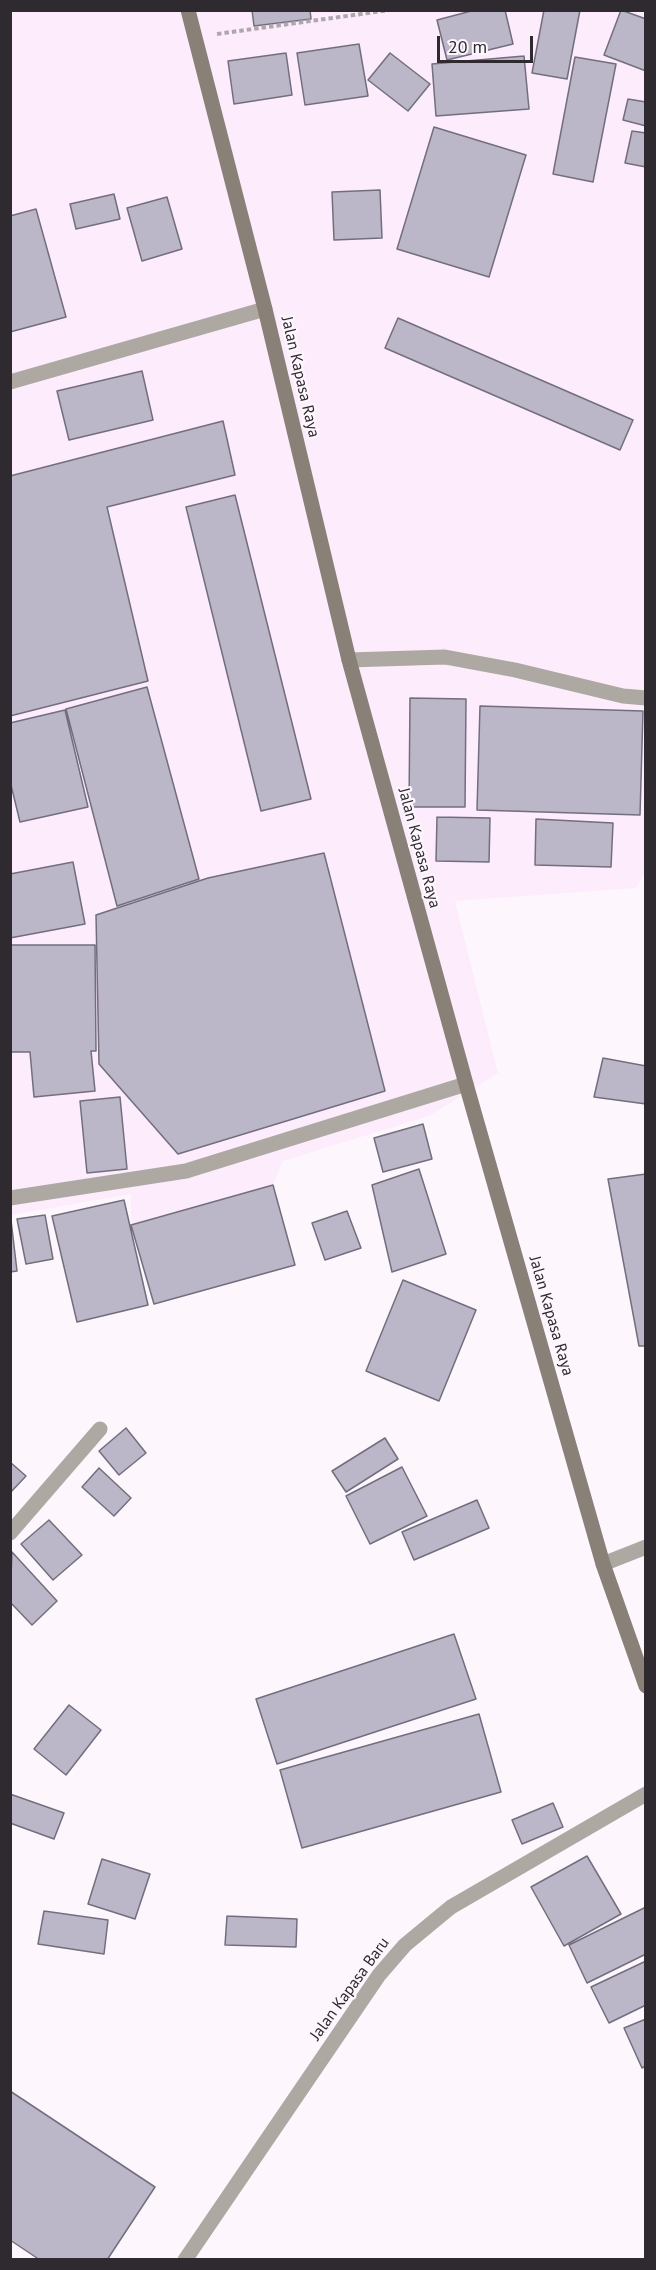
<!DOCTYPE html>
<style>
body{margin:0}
#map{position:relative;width:656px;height:2270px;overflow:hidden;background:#fdf7fd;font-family:"PT Sans",sans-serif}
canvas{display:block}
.frame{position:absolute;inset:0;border:12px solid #2f2a2f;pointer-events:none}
.scale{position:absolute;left:437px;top:36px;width:96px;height:27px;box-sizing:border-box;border:3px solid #2f2a2f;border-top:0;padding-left:8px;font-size:18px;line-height:21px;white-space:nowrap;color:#2f2a2f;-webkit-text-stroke:4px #fdf7fd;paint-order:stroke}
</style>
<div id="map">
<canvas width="656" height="2270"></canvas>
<div class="frame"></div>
<div class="scale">20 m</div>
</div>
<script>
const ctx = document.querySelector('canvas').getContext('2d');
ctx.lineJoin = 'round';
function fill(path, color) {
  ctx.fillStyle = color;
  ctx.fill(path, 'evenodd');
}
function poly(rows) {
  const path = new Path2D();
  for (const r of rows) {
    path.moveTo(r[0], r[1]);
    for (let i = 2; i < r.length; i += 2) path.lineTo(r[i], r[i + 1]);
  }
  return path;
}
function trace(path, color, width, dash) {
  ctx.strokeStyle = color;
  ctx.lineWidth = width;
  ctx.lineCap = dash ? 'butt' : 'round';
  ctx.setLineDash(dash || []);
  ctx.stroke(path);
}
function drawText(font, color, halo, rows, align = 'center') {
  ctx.font = font + ' "PT Sans",sans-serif';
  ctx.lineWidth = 4.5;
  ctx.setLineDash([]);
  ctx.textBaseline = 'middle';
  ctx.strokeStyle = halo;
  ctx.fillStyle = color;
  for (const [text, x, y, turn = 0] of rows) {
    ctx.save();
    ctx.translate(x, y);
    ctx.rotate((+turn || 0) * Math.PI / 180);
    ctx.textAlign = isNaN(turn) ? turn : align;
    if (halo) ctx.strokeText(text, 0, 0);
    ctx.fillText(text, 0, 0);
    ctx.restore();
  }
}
fill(poly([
 [11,11,645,11,645,872,636,888,455,901,498,1073,429,1116,283,1161,273,1185,295,1265,154,1304,131,1225,131,1194,11,1215]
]), '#fdecfc');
const building = poly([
 [252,10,310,10,311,19,254,26,252,10],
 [475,10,505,10,513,44,447,60,437,20,475,10],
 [544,10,580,10,567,79,532,73,544,10],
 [621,10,646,19,646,71,604,55,621,10],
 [359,44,368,96,305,105,297,53,359,44],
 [286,53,292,95,234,104,228,61,286,53],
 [390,53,430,84,408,111,368,80,390,53],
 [524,56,529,109,436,116,432,64,524,56],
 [575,57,616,64,593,182,553,174,575,57],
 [628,99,646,102,646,126,623,120,628,99],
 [434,127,526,155,489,277,397,249,434,127],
 [632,131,646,133,646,167,625,163,632,131],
 [380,190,382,238,334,240,332,192,380,190],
 [114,194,120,219,76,229,70,204,114,194],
 [167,197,182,249,142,261,127,208,167,197],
 [36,209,66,317,10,332,10,216,36,209],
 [398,318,633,420,620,450,385,348,398,318],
 [142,371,153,420,69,440,57,391,142,371],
 [223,421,235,475,107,507,148,681,10,716,10,476,223,421],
 [235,495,311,799,261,811,186,507,235,495],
 [147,687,199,879,117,906,66,709,147,687],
 [410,698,466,699,465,807,409,807,410,698],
 [480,706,643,711,640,815,477,810,480,706],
 [65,710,88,807,20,822,10,781,10,723,65,710],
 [437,817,490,818,489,862,436,861,437,817],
 [536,819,613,823,611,867,535,865,536,819],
 [324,853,385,1091,178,1154,99,1064,96,915,208,878,324,853],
 [73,862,85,924,10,938,10,874,73,862],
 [10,945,95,945,96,1051,91,1051,95,1091,34,1097,30,1052,10,1052,10,945],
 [603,1058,646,1066,646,1104,594,1097,603,1058],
 [120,1097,127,1169,87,1173,80,1101,120,1097],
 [423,1124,432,1159,383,1172,374,1138,423,1124],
 [419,1169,446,1254,392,1272,372,1185,419,1169],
 [646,1174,646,1346,639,1346,608,1179,646,1174],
 [273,1185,295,1265,154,1304,131,1225,273,1185],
 [124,1200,148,1305,77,1322,52,1216,124,1200],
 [347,1211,361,1248,325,1260,312,1223,347,1211],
 [45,1215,53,1259,26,1264,17,1219,45,1215],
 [11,1220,17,1271,10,1272,10,1220,11,1220],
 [403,1280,476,1310,439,1401,366,1371,403,1280],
 [126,1428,146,1453,119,1475,99,1451,126,1428],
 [385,1438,398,1459,346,1492,332,1471,385,1438],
 [10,1462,26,1476,10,1493,10,1462],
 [402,1467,427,1516,370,1544,346,1496,402,1467],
 [99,1468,131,1498,114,1516,82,1487,99,1468],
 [477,1500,489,1528,414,1560,402,1532,477,1500],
 [49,1520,82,1555,53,1580,21,1544,49,1520],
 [12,1552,57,1601,32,1625,10,1602,12,1552],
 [454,1634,476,1699,277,1764,256,1699,454,1634],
 [69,1705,101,1730,66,1775,34,1749,69,1705],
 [479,1714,501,1792,302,1848,280,1770,479,1714],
 [10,1794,64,1813,54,1839,10,1823,10,1794],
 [553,1803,563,1827,522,1844,512,1820,553,1803],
 [587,1856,621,1914,564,1946,531,1887,587,1856],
 [102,1859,150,1874,135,1919,88,1904,102,1859],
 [646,1907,646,1954,587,1983,569,1945,646,1907],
 [44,1911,108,1920,104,1954,38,1944,44,1911],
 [227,1916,297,1919,296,1947,225,1945,227,1916],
 [646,1961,646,2005,609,2023,591,1987,646,1961],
 [646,2019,646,2066,642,2068,624,2028,646,2019],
 [10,2091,155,2187,107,2260,40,2260,10,2240,10,2091]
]);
fill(building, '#bbb7c8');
trace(building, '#736e7e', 1.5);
trace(poly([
 [217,34,390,10]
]), '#aea8ae', 4, [4.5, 3]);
trace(poly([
 [10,382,265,309],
 [349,660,445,657,515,670,623,696,646,698],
 [603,1564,646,1547]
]), '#ada8a2', 15);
trace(poly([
 [10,1198,186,1171,466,1084],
 [10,1533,100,1429],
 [185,2260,379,1975,405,1945,451,1907,646,1794]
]), '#ada8a2', 15);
trace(poly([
 [188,10,265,309,349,660,466,1084,603,1564,646,1686]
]), '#898178', 15);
drawText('16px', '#2f2a2f', '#fdf7fd', [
 ["Jalan Kapasa Raya",300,377,77],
 ["Jalan Kapasa Raya",419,848,75],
 ["Jalan Kapasa Raya",551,1316,74],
 ["Jalan Kapasa Baru",350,1989,-54]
]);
</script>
